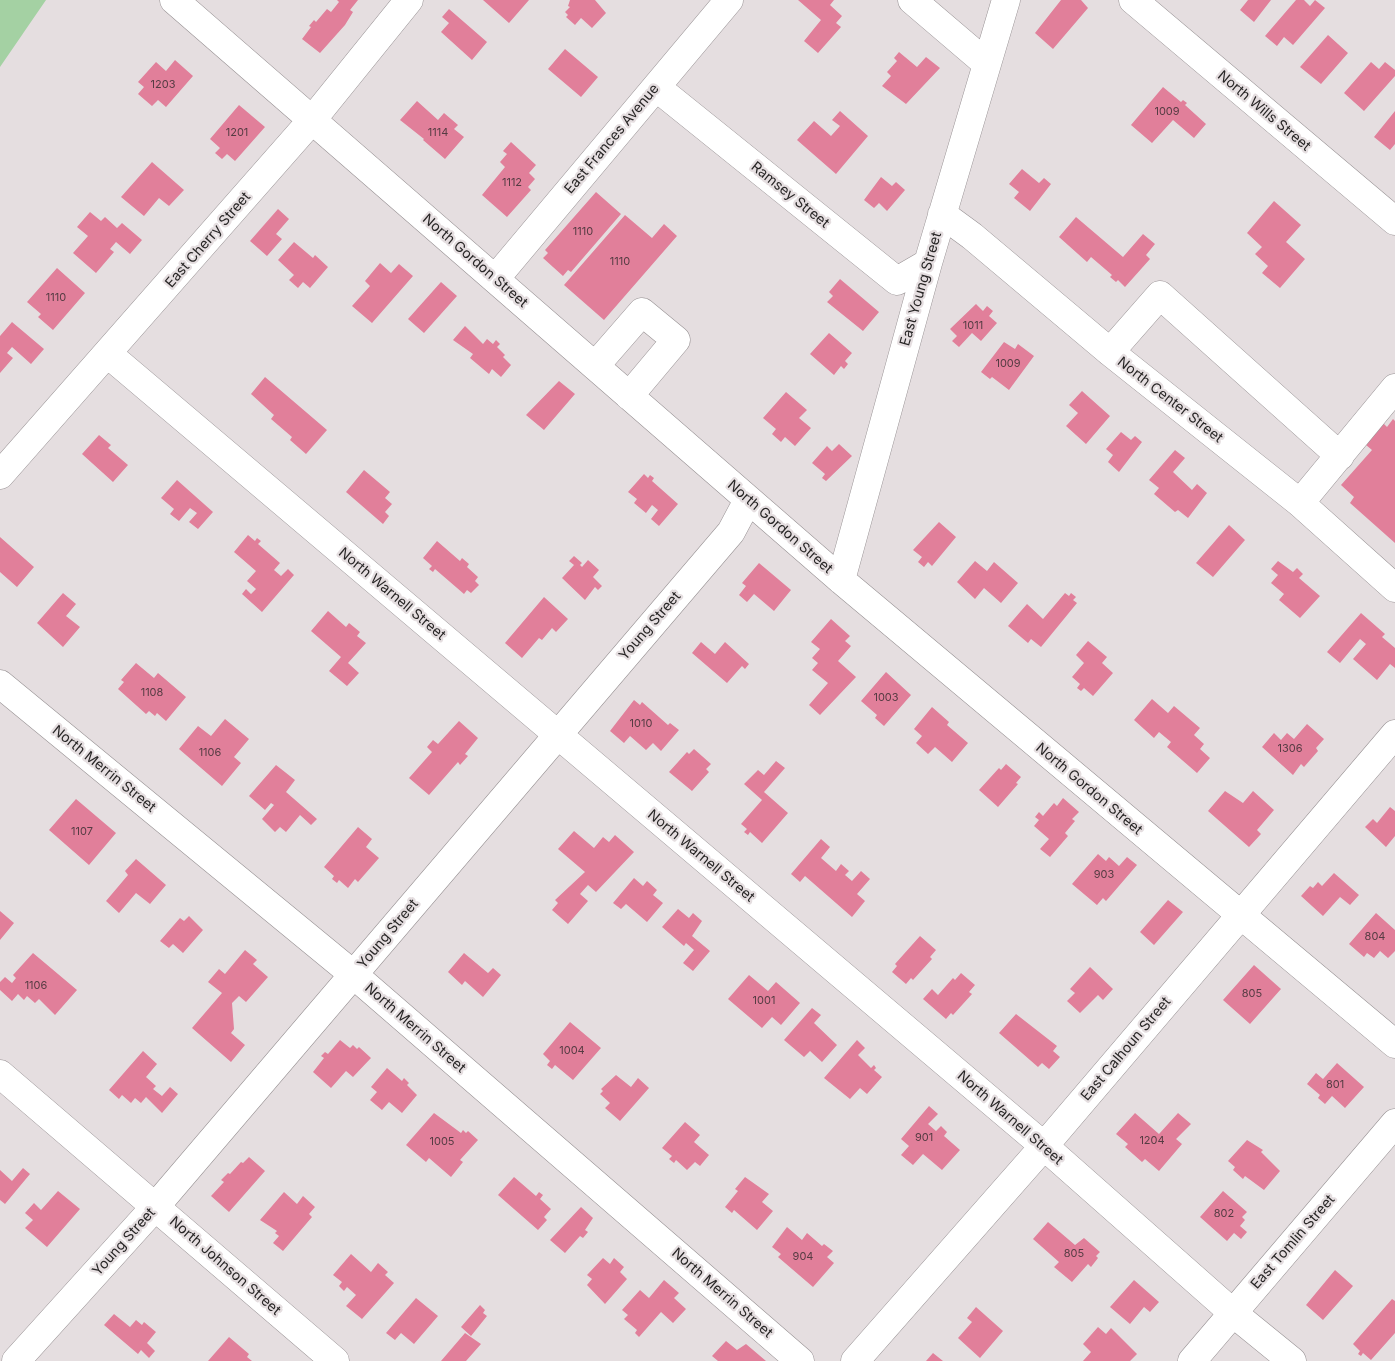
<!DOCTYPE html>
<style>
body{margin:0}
canvas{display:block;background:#e5dee0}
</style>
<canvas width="1395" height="1361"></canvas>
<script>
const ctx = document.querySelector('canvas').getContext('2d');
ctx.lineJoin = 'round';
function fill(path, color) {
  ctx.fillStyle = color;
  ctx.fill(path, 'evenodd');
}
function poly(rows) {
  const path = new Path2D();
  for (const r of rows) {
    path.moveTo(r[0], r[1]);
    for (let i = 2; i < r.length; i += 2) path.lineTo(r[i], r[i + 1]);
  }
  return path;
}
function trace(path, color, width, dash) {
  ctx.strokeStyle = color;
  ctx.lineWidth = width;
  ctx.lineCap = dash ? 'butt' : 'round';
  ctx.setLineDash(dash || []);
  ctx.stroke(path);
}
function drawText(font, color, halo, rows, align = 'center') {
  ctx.font = font + ' Inter,sans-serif';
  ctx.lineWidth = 4.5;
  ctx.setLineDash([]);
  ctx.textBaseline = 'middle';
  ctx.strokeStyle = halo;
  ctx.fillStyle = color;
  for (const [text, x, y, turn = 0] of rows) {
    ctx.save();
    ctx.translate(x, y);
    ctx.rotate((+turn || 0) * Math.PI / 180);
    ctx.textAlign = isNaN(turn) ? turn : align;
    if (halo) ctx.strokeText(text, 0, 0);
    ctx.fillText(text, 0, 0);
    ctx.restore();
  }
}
fill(poly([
 [0,0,46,0,0,67]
]), '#a4d1a3');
fill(poly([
 [337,0,358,0,350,10,353,12,345,25,320,53,302,39,311,27,309,26,314,20,316,22,327,9,331,12,339,2],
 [483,0,529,0,509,23],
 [570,0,595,0,606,13,592,28,581,18,575,25,566,17,568,15,565,12,570,7,568,6],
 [798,0,834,0,830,5,842,16,836,23,841,27,818,53,804,41,821,20],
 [1061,0,1081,0,1088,8,1053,49,1035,33],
 [1248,0,1271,0,1254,22,1240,10],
 [1296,0,1304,0,1310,6,1315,0,1325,8,1293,45,1284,37,1277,46,1265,36],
 [449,9,487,42,472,60,441,32,449,23,442,17],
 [1328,35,1348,53,1321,84,1300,67],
 [565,49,598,77,581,97,548,69],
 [899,52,917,67,926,57,940,68,906,104,882,86,891,76,887,72,897,61,894,58],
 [175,60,193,76,166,107,158,100,152,106,138,94,144,87,138,82,156,62,166,71],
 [1371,62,1379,69,1385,62,1395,70,1395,76,1364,111,1344,93],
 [1163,87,1181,102,1183,100,1187,103,1185,105,1206,124,1194,138,1173,120,1152,143,1131,125],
 [417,101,438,120,444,113,458,125,454,129,464,137,445,159,423,140,424,139,400,120],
 [239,105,265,127,235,161,227,154,222,159,215,153,220,148,210,139],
 [840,111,868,136,836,174,797,140,814,121,831,136,840,126,832,120],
 [1395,111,1395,144,1390,150,1374,137],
 [511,142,536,165,529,173,535,179,528,187,531,190,507,217,482,195,505,167,500,162,507,154,503,151],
 [152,162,184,190,169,206,159,198,144,216,121,197],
 [1022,169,1039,183,1044,178,1051,184,1030,211,1014,198,1019,192,1009,184],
 [881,177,892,186,896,182,905,190,887,211,879,203,874,208,864,200],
 [596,192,621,214,571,272,568,270,563,276,543,258,548,253,545,250],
 [1274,201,1301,225,1286,242,1305,259,1280,288,1262,273,1268,266,1255,254,1262,247,1247,233],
 [278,209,289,219,276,234,282,239,267,256,250,241],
 [90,212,101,221,105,217,117,228,122,223,142,240,130,254,116,242,110,249,114,252,96,273,73,253,88,236,77,227],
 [625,215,652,238,664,224,677,236,604,320,564,285],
 [1076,217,1123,257,1143,234,1155,244,1146,255,1150,259,1125,287,1118,280,1116,282,1110,277,1112,275,1091,257,1087,262,1059,237],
 [294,242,313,258,315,255,328,267,310,288,303,282,298,288,289,280,294,275,278,260],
 [380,263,391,273,399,264,413,276,372,323,352,306,370,286,365,281],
 [57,268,85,293,53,330,38,317,41,314,27,302],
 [840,279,879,312,863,331,827,302,833,296,829,292],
 [441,282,457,296,424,333,408,319],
 [976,304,983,311,987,306,993,311,989,316,997,323,981,341,972,333,959,347,952,341,957,336,950,329],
 [12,322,44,349,31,364,12,347,7,353,13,358,0,373,0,336],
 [465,326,483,344,487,339,493,344,496,340,500,344,497,347,505,355,503,357,511,365,501,377,492,369,489,374,470,358,473,354,453,340],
 [829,333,852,353,845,361,848,364,844,369,841,366,834,375,810,354],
 [1004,342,1015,349,1018,344,1034,356,1009,390,992,377,990,379,981,372],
 [265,377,327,430,306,454,290,440,292,437,271,419,274,415,251,394],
 [559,381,575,394,544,430,526,415],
 [1082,391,1110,416,1086,444,1066,426,1078,413,1069,405],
 [786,392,807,410,799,418,811,428,795,446,785,437,781,442,772,434,776,429,763,418],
 [1379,419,1387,427,1393,419,1395,421,1395,543,1350,503,1354,497,1341,485,1372,450,1360,440],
 [1121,432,1131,440,1135,436,1142,442,1119,472,1108,462,1113,455,1106,449],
 [99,435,111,445,108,448,128,465,113,482,82,454],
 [839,444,852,456,826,481,822,478,825,474,812,463,827,446,832,451],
 [1175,450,1185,458,1173,472,1192,490,1197,484,1207,493,1188,518,1178,510,1175,512,1154,494,1159,488,1149,480],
 [364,470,390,492,385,498,392,504,385,512,389,516,383,524,346,492],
 [644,474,648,478,650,475,654,478,652,481,678,504,659,526,651,519,658,510,652,505,646,513,634,503,637,499,628,492],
 [177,480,213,512,198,529,189,522,197,513,190,508,179,521,170,514,174,509,161,498],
 [939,522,956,537,932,566,928,562,924,567,918,562,922,557,913,550],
 [1229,525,1245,540,1213,577,1196,563],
 [248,535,255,541,257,538,261,541,258,544,280,563,274,570,281,576,288,569,294,575,262,612,242,594,246,589,251,594,256,589,247,581,256,571,234,552],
 [0,537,34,567,17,587,0,572],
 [437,541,460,561,462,558,469,564,467,567,478,577,475,581,479,585,471,593,467,590,464,594,435,569,433,572,429,569,432,566,423,558],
 [574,556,582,563,580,565,582,567,588,560,599,570,593,577,602,586,598,590,595,587,585,600,562,578,574,565,569,561],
 [975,561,987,571,994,562,1018,583,1001,603,984,588,975,599,957,582],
 [1278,561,1293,572,1297,568,1303,574,1299,578,1320,596,1300,618,1279,600,1284,594,1271,583,1278,575,1271,569],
 [759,563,791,590,774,611,754,594,747,602,739,595,746,586,742,583],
 [63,593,76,604,66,616,80,627,63,647,37,623],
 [1065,593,1069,596,1071,593,1076,597,1073,600,1077,603,1041,647,1031,639,1028,643,1008,626,1027,604,1043,619],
 [544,597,568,619,556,632,552,628,542,640,539,638,522,658,505,643],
 [328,611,346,627,349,623,360,632,357,636,366,643,348,663,359,673,347,686,329,671,341,657,311,631],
 [1361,613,1385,634,1382,637,1395,648,1395,668,1390,664,1377,680,1353,659,1366,644,1360,639,1340,663,1327,652],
 [831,619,850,636,845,641,851,646,838,661,856,677,820,715,809,705,828,683,812,670,818,663,812,658,820,649,811,642],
 [1088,641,1107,657,1102,663,1113,673,1093,696,1084,688,1081,691,1077,688,1080,684,1072,677,1084,663,1076,655],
 [701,642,715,654,725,642,749,664,745,669,742,666,727,683,692,653],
 [136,663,154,678,158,673,186,697,166,721,157,713,155,716,149,711,146,714,118,689,124,682,121,680],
 [886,672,911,695,884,726,875,718,877,715,861,701],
 [1152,699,1168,713,1174,706,1200,728,1194,735,1204,744,1200,749,1210,758,1197,773,1167,747,1171,742,1159,732,1154,738,1134,720],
 [634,700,640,705,642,702,668,725,670,723,679,730,661,751,653,743,646,750,630,736,624,743,610,731],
 [932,707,949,722,947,725,968,743,952,762,935,747,928,754,916,743,922,736,914,729],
 [225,719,249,739,234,757,241,763,222,786,179,749,198,726,211,736],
 [459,721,478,738,465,754,468,756,460,765,458,762,429,795,409,778,432,752,427,747,433,740,438,744],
 [1307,724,1324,739,1316,748,1318,751,1304,767,1301,764,1293,775,1262,747,1274,733,1281,740,1287,733,1294,739],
 [694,749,711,764,706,769,709,772,692,791,669,772,687,752,689,754],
 [776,761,785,768,764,792,788,813,762,843,750,832,748,835,744,832,747,829,741,824,762,800,744,784,758,770,764,775],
 [1006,764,1021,777,1016,783,1018,784,998,807,979,790,999,768,1001,770],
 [276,765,295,780,286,792,317,819,311,825,300,815,286,832,280,827,275,832,262,819,274,805,271,803,265,810,249,796],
 [1225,791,1243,803,1253,791,1274,810,1257,830,1261,834,1249,847,1208,811],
 [1063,798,1079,812,1072,819,1075,821,1065,833,1068,836,1050,857,1040,849,1049,839,1034,826,1039,820,1035,817,1039,812,1043,816,1054,803,1057,806],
 [76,799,116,833,89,865,49,830],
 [1390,807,1395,811,1395,836,1386,847,1365,827,1373,819,1377,823],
 [358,827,372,839,366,847,379,858,358,882,355,879,348,888,339,880,337,883,332,879,334,876,324,867],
 [574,831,594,848,603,837,609,842,615,835,634,852,596,892,588,885,580,894,588,901,568,924,552,910,558,903,555,900,585,872,558,849],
 [821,839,830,847,821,858,836,871,841,864,849,871,845,875,852,881,861,871,870,879,857,894,865,901,852,917,805,876,800,882,791,874],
 [1098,854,1106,861,1109,857,1119,866,1127,857,1137,865,1106,901,1103,898,1097,905,1072,884],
 [136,859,166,885,150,904,136,893,119,913,106,901,128,875,125,871],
 [1334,873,1359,895,1350,905,1340,897,1323,916,1301,896,1310,886,1313,888,1318,882,1322,886],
 [634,878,643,886,647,881,657,890,653,895,663,903,647,922,626,904,621,909,613,903],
 [1168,900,1183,912,1154,945,1140,932],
 [678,909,689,918,693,913,702,921,692,936,710,951,693,971,683,963,694,950,686,943,684,946,662,927],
 [0,911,14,923,0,940],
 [1376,913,1395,930,1395,951,1388,958,1380,951,1374,958,1367,953,1364,957,1349,944],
 [189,916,203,930,183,953,173,944,169,948,160,941,180,918,184,921],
 [920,936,936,950,930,957,932,959,913,980,911,978,906,984,892,972,897,966,895,964],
 [245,950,257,960,253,964,268,977,246,1002,239,996,232,1003,234,1029,231,1033,245,1045,231,1062,192,1028,222,993,208,982,219,969,225,974],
 [33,953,77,990,55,1015,39,999,35,1003,27,996,24,1000,18,994,12,1001,0,990,0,982,5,977,12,983,16,978,13,975],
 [464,953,488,973,493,968,501,975,483,997,465,981,462,985,448,972],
 [1254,965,1281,989,1250,1024,1223,1000],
 [1090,967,1113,989,1103,1000,1098,995,1080,1013,1067,1001,1075,993,1070,989],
 [961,973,975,985,969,992,972,994,953,1015,951,1013,946,1019,923,999,932,989,938,995,953,978,955,980],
 [749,975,768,991,776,982,800,1003,781,1025,772,1017,762,1028,728,999],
 [812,1008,821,1015,814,1023,837,1045,822,1062,810,1051,804,1057,784,1040],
 [1016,1014,1057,1046,1053,1051,1060,1057,1049,1069,1042,1063,1038,1067,999,1033],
 [570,1022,601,1048,573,1080,555,1065,552,1069,547,1065,550,1061,543,1054],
 [340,1040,350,1048,353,1045,357,1049,359,1047,371,1058,353,1077,346,1071,331,1088,313,1072,324,1058,321,1056,325,1052,328,1054],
 [857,1040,865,1048,858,1055,871,1068,874,1065,876,1068,874,1070,882,1077,867,1094,860,1088,850,1099,824,1078],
 [143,1051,157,1064,146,1077,156,1086,153,1089,162,1096,170,1087,178,1094,162,1113,146,1097,141,1103,135,1098,131,1103,122,1095,119,1099,109,1090],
 [1337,1063,1364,1087,1345,1108,1332,1096,1325,1104,1318,1098,1320,1095,1307,1084,1316,1073,1323,1079],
 [387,1068,402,1081,404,1078,409,1083,407,1085,417,1095,402,1113,389,1102,382,1110,370,1100,377,1092,371,1087],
 [616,1075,631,1087,638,1078,649,1088,620,1121,605,1108,610,1103,600,1094,603,1091,601,1089],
 [929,1106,938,1114,928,1124,936,1131,941,1126,947,1132,944,1136,960,1150,942,1170,923,1154,913,1165,901,1155,909,1146,901,1139],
 [434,1113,461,1133,463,1130,466,1133,468,1131,478,1140,460,1160,463,1162,451,1177,429,1158,426,1162,406,1145],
 [1135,1113,1159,1134,1178,1113,1191,1124,1176,1139,1182,1144,1159,1171,1145,1159,1142,1162,1125,1147,1128,1144,1116,1134],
 [685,1122,700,1135,694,1142,709,1155,700,1166,695,1162,687,1170,676,1160,674,1163,669,1159,672,1156,662,1148],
 [1247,1140,1263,1150,1261,1152,1280,1171,1264,1190,1245,1176,1243,1179,1233,1170,1235,1167,1228,1161],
 [249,1157,265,1171,229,1212,211,1196,224,1182,221,1180,228,1173,230,1174,241,1162,243,1163],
 [23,1168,30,1174,5,1204,0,1200,0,1170,12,1181],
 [514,1177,536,1196,539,1192,543,1195,540,1199,551,1209,544,1217,547,1220,538,1230,498,1195],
 [745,1177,769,1194,762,1202,773,1211,757,1230,734,1210,732,1213,725,1207,738,1191,735,1189],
 [58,1191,80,1209,47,1247,25,1228,33,1220,25,1213,34,1203,41,1210],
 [1223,1191,1247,1212,1242,1217,1245,1220,1240,1226,1247,1232,1241,1239,1234,1233,1227,1241,1200,1217],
 [284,1192,297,1204,303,1196,315,1207,309,1214,312,1217,283,1251,273,1243,279,1236,275,1233,277,1231,260,1220],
 [581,1207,593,1218,585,1230,588,1232,583,1238,580,1236,565,1253,550,1240],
 [1048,1222,1075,1245,1084,1238,1100,1252,1096,1256,1098,1258,1091,1267,1088,1264,1072,1282,1054,1267,1059,1262,1033,1239],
 [787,1227,802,1240,807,1233,822,1246,824,1244,833,1251,827,1257,834,1263,813,1287,778,1257,781,1254,772,1247],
 [351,1254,371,1272,378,1263,388,1272,385,1275,394,1283,362,1319,346,1306,356,1295,347,1287,344,1291,339,1286,342,1282,333,1275],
 [603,1258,610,1264,614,1258,624,1267,620,1272,627,1279,605,1304,587,1285,592,1279,587,1275],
 [1335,1270,1353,1286,1323,1320,1306,1305],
 [664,1280,679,1293,674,1298,686,1309,673,1323,661,1312,639,1337,635,1333,637,1330,624,1319,628,1315,622,1310,640,1290,649,1298],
 [1134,1280,1159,1302,1150,1312,1144,1307,1130,1324,1110,1307],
 [416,1298,438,1316,414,1344,401,1333,395,1340,386,1333],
 [1392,1299,1395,1301,1395,1333,1371,1360,1363,1353,1361,1356,1358,1354,1360,1351,1353,1344],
 [480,1305,485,1310,483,1313,487,1316,471,1336,461,1327],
 [976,1307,1003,1331,980,1358,958,1338,972,1322,967,1318],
 [114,1314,130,1327,136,1320,142,1325,144,1322,156,1332,147,1343,155,1351,149,1358,141,1350,138,1354,104,1325],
 [1098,1327,1106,1334,1111,1328,1137,1354,1130,1361,1083,1361,1091,1352,1083,1344],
 [465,1333,481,1344,466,1361,441,1361],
 [229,1337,249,1354,247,1357,252,1361,208,1361],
 [726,1341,737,1350,746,1344,766,1361,718,1361,712,1356],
 [933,1353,943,1361,926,1361]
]), '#e17f9a');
const minor = poly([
 [174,0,841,580,1395,1044],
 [912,0,987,64],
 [1133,0,1395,221],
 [656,87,897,281,928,263],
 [942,214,972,236,1110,352,1300,503,1395,588],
 [495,279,729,0],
 [1110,352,1160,295,1340,456],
 [108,354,1044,1146,1233,1313,1292,1361],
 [595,366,642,312,676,340,629,396],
 [0,475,312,120,409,0],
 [1300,503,1395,388],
 [841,580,928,263,1006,0],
 [0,684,354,975,800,1361],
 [0,1074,335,1361],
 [16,1361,155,1207,731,532,748,500],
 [855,1361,1044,1146,1395,734],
 [1192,1361,1395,1123]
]);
trace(minor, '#979193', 29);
trace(minor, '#fff', 28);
drawText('11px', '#563c43', null, [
 ["1203",163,85],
 ["1009",1167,112],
 ["1201",237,133],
 ["1114",438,133],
 ["1112",512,183],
 ["1110",583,232],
 ["1110",620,262],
 ["1110",56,298],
 ["1011",973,326],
 ["1009",1008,364],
 ["1108",152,693],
 ["1003",886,698],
 ["1010",641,724],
 ["1306",1290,749],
 ["1106",210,753],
 ["1107",82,832],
 ["903",1104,875],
 ["804",1375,937],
 ["1106",36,986],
 ["805",1252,994],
 ["1001",764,1001],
 ["1004",572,1051],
 ["801",1335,1085],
 ["901",924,1138],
 ["1204",1152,1141],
 ["1005",442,1142],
 ["802",1224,1214],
 ["805",1074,1254],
 ["904",803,1257]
]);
drawText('14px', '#282626', '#e5dee0', [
 ["North Wills Street",1264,111,40],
 ["East Frances Avenue",612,139,-50],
 ["Ramsey Street",790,195,39],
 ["East Cherry Street",208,240,-49],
 ["North Gordon Street",475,261,41],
 ["East Young Street",921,289,-74],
 ["North Center Street",1170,400,38],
 ["North Gordon Street",780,527,41],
 ["North Warnell Street",392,594,40],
 ["Young Street",650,626,-49],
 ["North Merrin Street",104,769,39],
 ["North Gordon Street",1089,789,40],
 ["North Warnell Street",701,856,40],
 ["Young Street",388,934,-50],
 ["North Merrin Street",415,1028,41],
 ["East Calhoun Street",1126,1049,-50],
 ["North Warnell Street",1010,1118,41],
 ["Young Street",124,1242,-48],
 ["East Tomlin Street",1293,1242,-49],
 ["North Johnson Street",225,1266,41],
 ["North Merrin Street",722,1293,41]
]);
</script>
